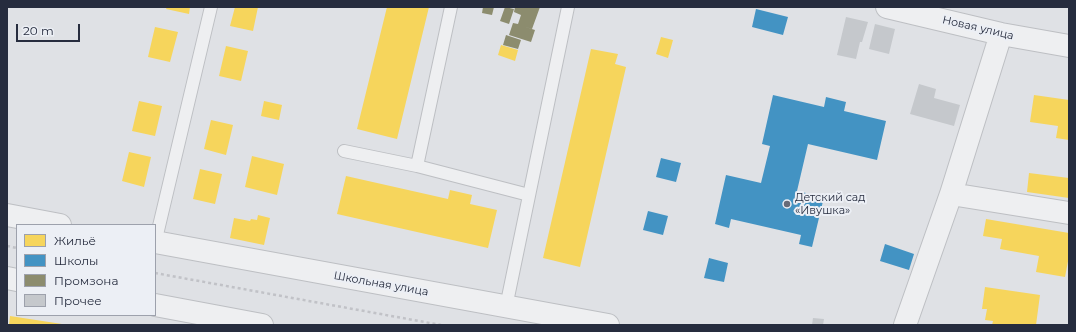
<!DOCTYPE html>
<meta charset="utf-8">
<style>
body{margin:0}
#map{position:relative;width:1076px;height:332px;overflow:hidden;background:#dfe1e5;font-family:Montserrat,sans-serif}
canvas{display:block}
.frame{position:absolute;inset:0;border:8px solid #262c3e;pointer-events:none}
.legend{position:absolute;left:16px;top:224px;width:140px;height:92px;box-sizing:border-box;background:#eceff5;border:1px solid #9da1ac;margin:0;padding:5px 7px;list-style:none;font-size:12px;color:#262c3e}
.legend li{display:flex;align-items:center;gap:8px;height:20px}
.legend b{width:20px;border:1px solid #9da1ac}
.scale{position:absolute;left:16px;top:24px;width:64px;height:18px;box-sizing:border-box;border:2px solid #262c3e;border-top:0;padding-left:5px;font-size:12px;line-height:14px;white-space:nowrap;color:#262c3e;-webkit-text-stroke:3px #eceff5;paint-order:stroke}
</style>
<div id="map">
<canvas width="1076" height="332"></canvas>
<div class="frame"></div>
<ul class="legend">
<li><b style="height:11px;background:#f6d55c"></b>Жильё</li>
<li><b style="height:11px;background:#4393c3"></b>Школы</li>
<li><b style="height:11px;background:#8c8c6e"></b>Промзона</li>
<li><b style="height:11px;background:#c5c8cc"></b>Прочее</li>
</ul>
<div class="scale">20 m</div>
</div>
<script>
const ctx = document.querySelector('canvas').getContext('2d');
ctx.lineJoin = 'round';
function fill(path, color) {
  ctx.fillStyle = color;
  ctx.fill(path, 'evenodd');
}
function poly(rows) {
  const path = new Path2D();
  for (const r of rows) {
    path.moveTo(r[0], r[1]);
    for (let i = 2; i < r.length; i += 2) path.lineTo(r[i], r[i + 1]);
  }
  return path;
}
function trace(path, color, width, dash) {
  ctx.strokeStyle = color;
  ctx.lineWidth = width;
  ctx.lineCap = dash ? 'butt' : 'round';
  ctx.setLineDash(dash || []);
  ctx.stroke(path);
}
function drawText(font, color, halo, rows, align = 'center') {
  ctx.font = font + ' Montserrat,sans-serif';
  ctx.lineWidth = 4;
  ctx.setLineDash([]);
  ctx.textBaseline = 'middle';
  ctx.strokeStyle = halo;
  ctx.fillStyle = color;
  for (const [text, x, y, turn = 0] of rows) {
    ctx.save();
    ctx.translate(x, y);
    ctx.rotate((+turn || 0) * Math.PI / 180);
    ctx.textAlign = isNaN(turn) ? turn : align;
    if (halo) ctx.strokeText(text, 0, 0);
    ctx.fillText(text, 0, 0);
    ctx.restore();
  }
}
fill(poly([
 [167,7,190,7,189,14,166,9],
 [235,7,258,7,253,31,230,26],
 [387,7,429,7,397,139,357,129],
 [155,27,178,32,170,62,148,57],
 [661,37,673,40,668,58,656,54],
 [501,45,518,50,515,61,498,55],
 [226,46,248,51,241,81,219,76],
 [591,49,618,54,615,64,626,67,580,267,543,258],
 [1034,95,1069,100,1069,140,1056,138,1058,126,1030,122],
 [139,101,162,106,155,136,132,131],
 [264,101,282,105,279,120,261,116],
 [211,120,233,125,226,155,204,149],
 [129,152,151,157,144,187,122,181],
 [252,156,284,164,277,195,245,187],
 [200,169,222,174,215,204,193,199],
 [1029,173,1069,178,1069,198,1027,192],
 [346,176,448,199,450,190,472,195,470,204,497,210,488,248,337,214],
 [258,215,270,218,264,245,230,238,234,218,250,221,251,219,257,220],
 [986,219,1069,233,1069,256,1065,277,1036,272,1039,256,1000,249,1002,239,983,236],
 [985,287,1040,295,1036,325,992,325,993,321,985,320,987,309,982,309],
 [10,316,62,324,61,325,9,325]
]), '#f6d55c');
fill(poly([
 [756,9,788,17,783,35,752,27],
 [773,95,824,107,826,97,846,102,844,111,886,121,877,160,808,144,797,191,824,197,812,247,799,244,801,235,731,219,729,228,715,224,726,175,761,183,770,146,762,144],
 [661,158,681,163,676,182,656,177],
 [648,211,668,216,663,235,643,230],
 [885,244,914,254,909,270,880,261],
 [709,258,728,263,724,282,704,278]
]), '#4393c3');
fill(poly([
 [483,7,494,7,492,15,482,13],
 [505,7,514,9,509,24,500,21],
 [515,7,540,7,532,29,522,26,535,30,531,42,509,35,513,23,518,24,521,15,514,12],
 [506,35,521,40,518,49,503,45]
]), '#8c8c6e');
fill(poly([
 [846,17,868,22,862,42,860,42,856,59,837,55],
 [875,24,895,29,889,54,869,49],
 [919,84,936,89,934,98,960,105,954,126,910,114],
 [813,318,824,319,823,325,812,325]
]), '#c5c8cc');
const service = poly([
 [451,7,417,166,529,195],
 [344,151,417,166],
 [155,243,211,7],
 [506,307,568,7]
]);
const minor = poly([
 [887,7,1001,34,1069,46],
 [951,194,1069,213],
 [7,215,60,225],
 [155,242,608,325],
 [7,278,17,280],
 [155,305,262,325],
 [905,325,951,194,1001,34]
]);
trace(service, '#bdbfc3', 14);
trace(minor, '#bdbfc3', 24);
trace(poly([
 [7,246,17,248],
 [155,273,441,325]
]), '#c1c2c7', 2.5, [3, 3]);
trace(service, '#eeeff1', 12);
trace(minor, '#eeeff1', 22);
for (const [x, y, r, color] of [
 [787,204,4,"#676b78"]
]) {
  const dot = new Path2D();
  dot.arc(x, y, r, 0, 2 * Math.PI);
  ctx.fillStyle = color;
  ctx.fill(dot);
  trace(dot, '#eceff5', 1.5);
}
drawText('11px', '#262c3e', '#eceff5', [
 ["Новая улица",978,28,13],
 ["Школьная улица",381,284,10]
]);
drawText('11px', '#262c3e', '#eceff5', [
 ["Детский сад",795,198],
 ["«Ивушка»",795,211]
], 'left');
</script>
